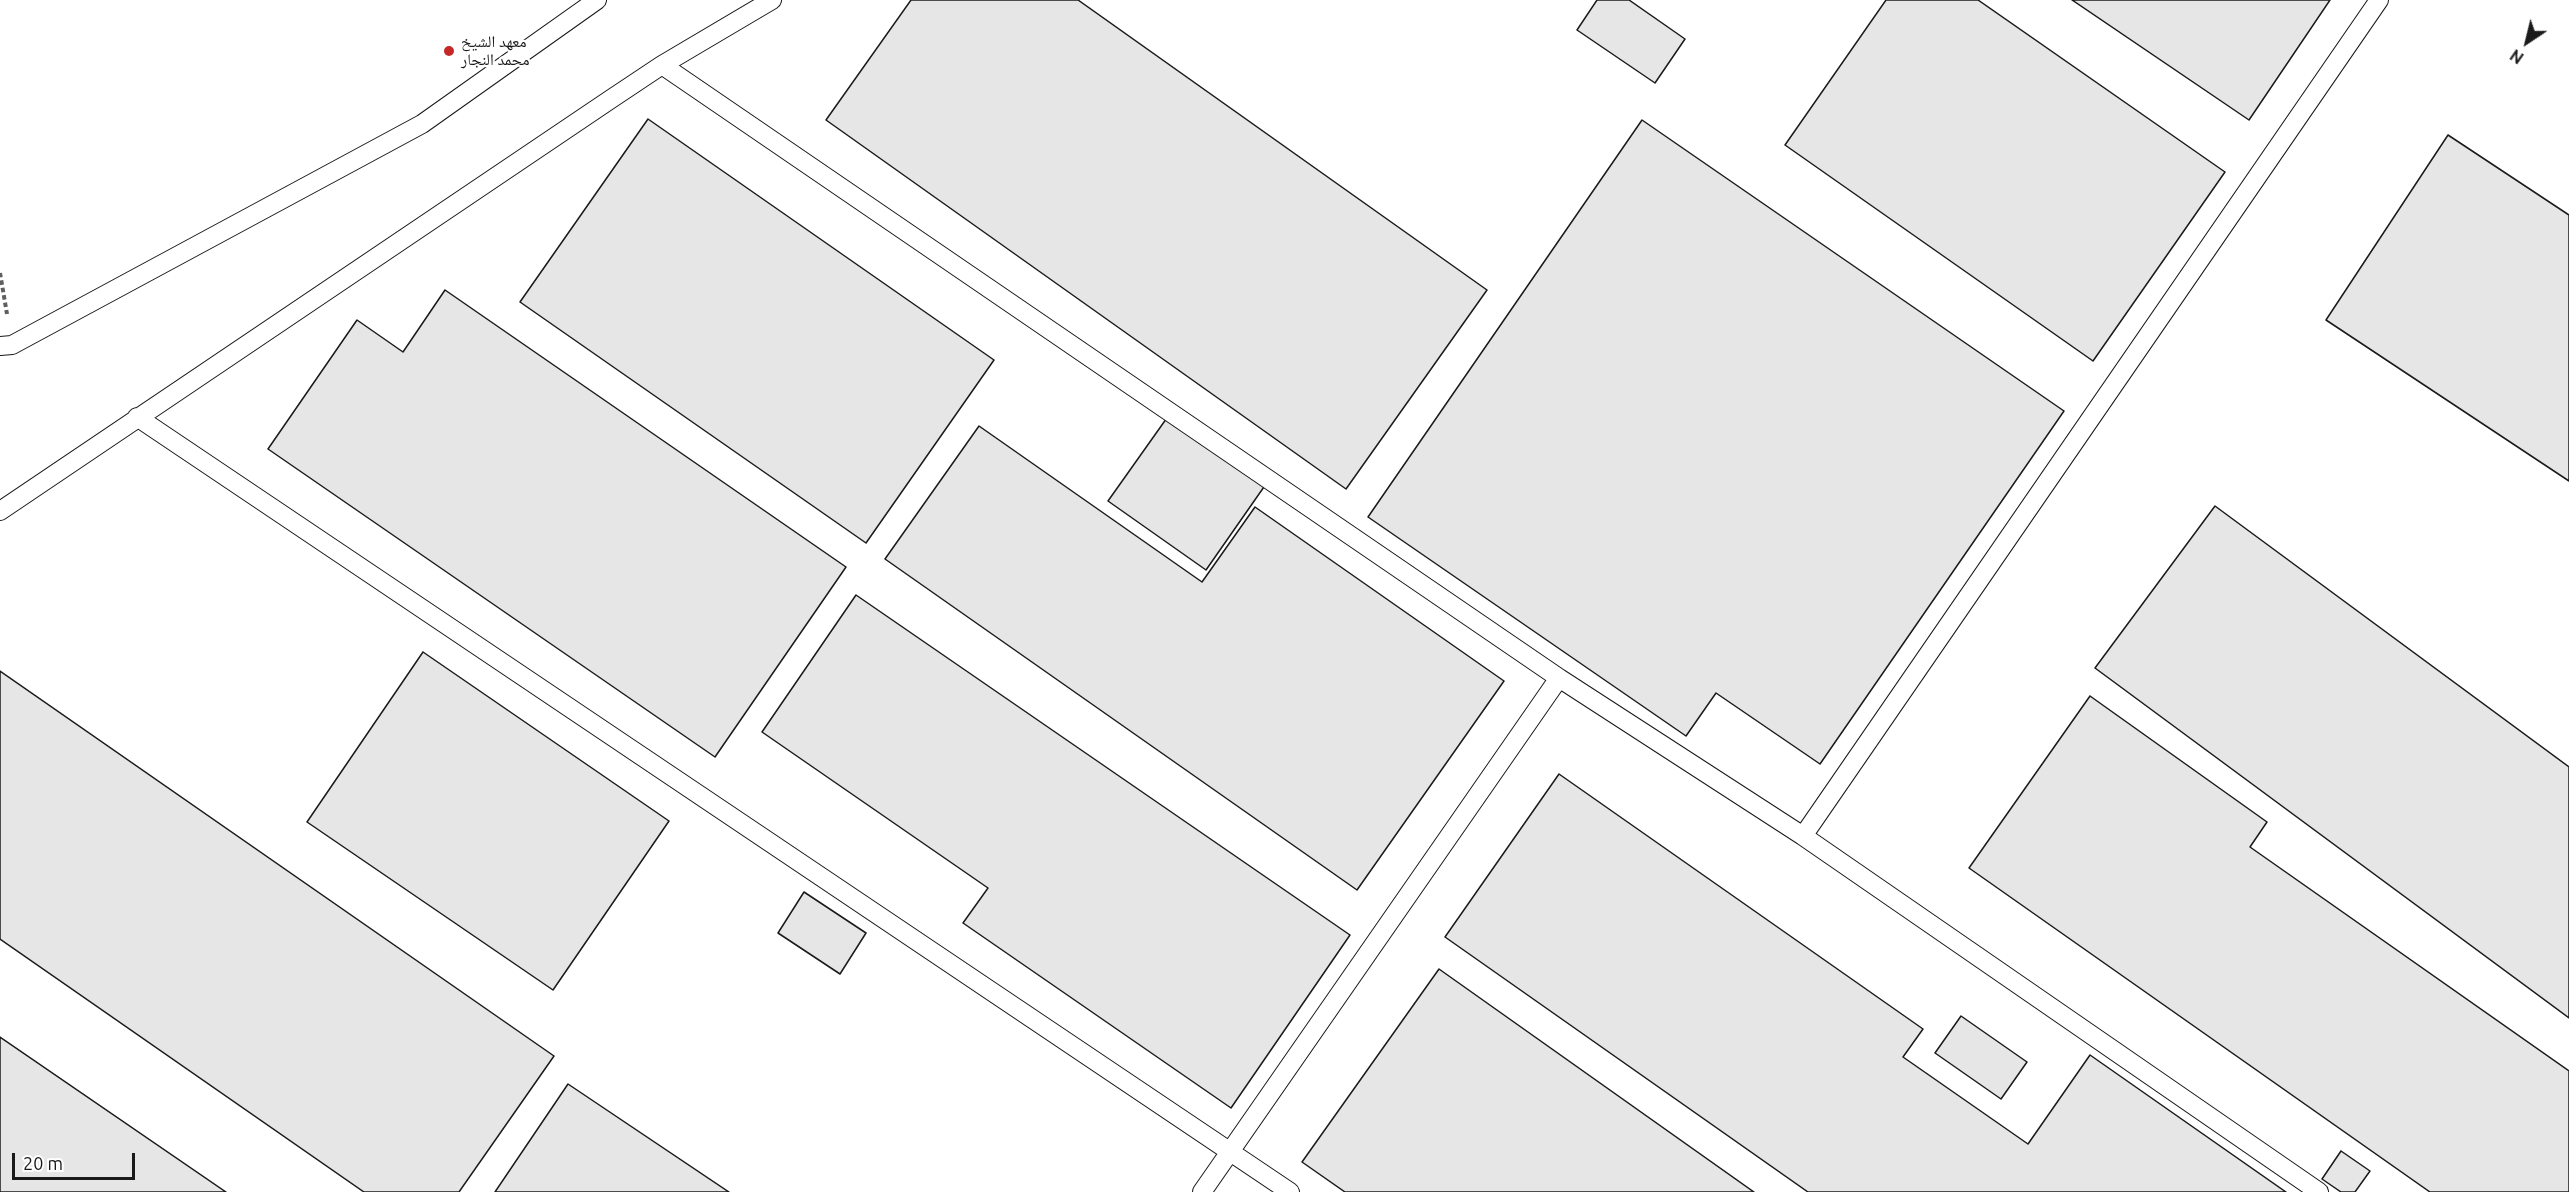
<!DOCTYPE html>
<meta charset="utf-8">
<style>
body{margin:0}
#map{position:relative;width:2569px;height:1192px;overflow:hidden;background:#fff;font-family:Ubuntu,sans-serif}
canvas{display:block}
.north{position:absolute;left:2497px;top:12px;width:60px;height:60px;-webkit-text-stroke:4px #fff;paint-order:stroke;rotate:215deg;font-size:16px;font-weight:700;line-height:24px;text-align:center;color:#1a1a1a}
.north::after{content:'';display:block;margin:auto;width:21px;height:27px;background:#1a1a1a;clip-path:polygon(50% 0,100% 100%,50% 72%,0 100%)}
.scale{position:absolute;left:12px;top:1153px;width:123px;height:27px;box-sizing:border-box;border:3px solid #1a1a1a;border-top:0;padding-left:8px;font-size:18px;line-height:21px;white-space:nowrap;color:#1a1a1a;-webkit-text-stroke:4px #fff;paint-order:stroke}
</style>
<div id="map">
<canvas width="2569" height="1192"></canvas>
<div class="north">N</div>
<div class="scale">20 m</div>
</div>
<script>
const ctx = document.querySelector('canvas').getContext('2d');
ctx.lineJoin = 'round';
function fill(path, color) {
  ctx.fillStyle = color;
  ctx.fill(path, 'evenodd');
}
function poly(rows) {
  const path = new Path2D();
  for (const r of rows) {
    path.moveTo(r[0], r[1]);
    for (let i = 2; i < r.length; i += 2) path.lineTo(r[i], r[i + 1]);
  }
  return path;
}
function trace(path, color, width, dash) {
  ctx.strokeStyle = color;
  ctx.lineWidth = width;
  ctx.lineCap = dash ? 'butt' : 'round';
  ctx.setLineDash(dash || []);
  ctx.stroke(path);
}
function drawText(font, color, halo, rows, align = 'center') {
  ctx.font = font + ' Ubuntu,"Noto Naskh Arabic",sans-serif';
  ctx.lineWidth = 4.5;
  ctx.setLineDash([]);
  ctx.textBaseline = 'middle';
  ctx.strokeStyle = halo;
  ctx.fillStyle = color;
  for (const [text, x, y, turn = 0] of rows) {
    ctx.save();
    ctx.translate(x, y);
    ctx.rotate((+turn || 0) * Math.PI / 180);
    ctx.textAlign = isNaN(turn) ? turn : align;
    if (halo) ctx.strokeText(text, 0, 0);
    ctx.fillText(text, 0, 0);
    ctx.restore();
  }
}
const building = poly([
 [911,0,1078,0,1487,290,1346,489,826,120,911,0],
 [1597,0,1629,0,1685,39,1655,83,1577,30,1597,0],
 [1886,0,1978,0,2225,172,2093,361,1785,145,1886,0],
 [2072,0,2330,0,2249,120,2072,0],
 [648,119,994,360,866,543,520,302,648,119],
 [1642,120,2064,411,1820,764,1716,693,1686,736,1368,517,1642,120],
 [2448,135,2569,215,2569,481,2326,320,2448,135],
 [445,290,846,567,715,757,268,449,357,320,403,352,445,290],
 [1169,415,1266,484,1206,570,1108,501,1169,415],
 [979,426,1202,582,1255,507,1504,681,1357,890,885,559,979,426],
 [2215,506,2569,767,2569,1018,2095,668,2215,506],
 [856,595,1350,935,1231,1108,963,923,988,888,762,732,856,595],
 [423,652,669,821,553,990,307,822,423,652],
 [0,671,554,1056,459,1192,364,1192,0,939,0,671],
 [2090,696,2267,822,2250,847,2569,1071,2569,1192,2430,1192,1969,868,2090,696],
 [1559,774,1923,1029,1903,1057,2028,1144,2090,1055,2286,1192,1808,1192,1445,937,1559,774],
 [804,892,866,933,840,974,778,933,804,892],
 [1439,969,1754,1192,1345,1192,1302,1162,1439,969],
 [1961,1016,2027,1062,2001,1099,1935,1053,1961,1016],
 [0,1037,226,1192,0,1192,0,1037],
 [568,1084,729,1192,495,1192,568,1084],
 [2341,1151,2370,1171,2355,1192,2341,1192,2322,1179,2341,1151]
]);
fill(building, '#e6e6e6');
trace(building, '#1a1a1a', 1.5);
const lane = poly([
 [662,65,1559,678,1803,836,2319,1192],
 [0,346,12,345,422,124,597,0],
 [137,417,1290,1192],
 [0,511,611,99,662,65,772,0],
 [1803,836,2379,0],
 [1202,1192,1559,678]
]);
trace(lane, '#1a1a1a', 20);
trace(poly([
 [0,273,7,314]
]), '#5f5f5f', 4, [4.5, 3]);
trace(lane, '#fff', 18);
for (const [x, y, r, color] of [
 [449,51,6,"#c62828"]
]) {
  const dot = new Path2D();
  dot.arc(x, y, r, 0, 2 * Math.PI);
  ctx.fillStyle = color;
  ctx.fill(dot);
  trace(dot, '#fff', 2);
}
drawText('16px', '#1a1a1a', '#fff', [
 ["معهد الشيخ",461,42],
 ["محمد النجار",461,60]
], 'left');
</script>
